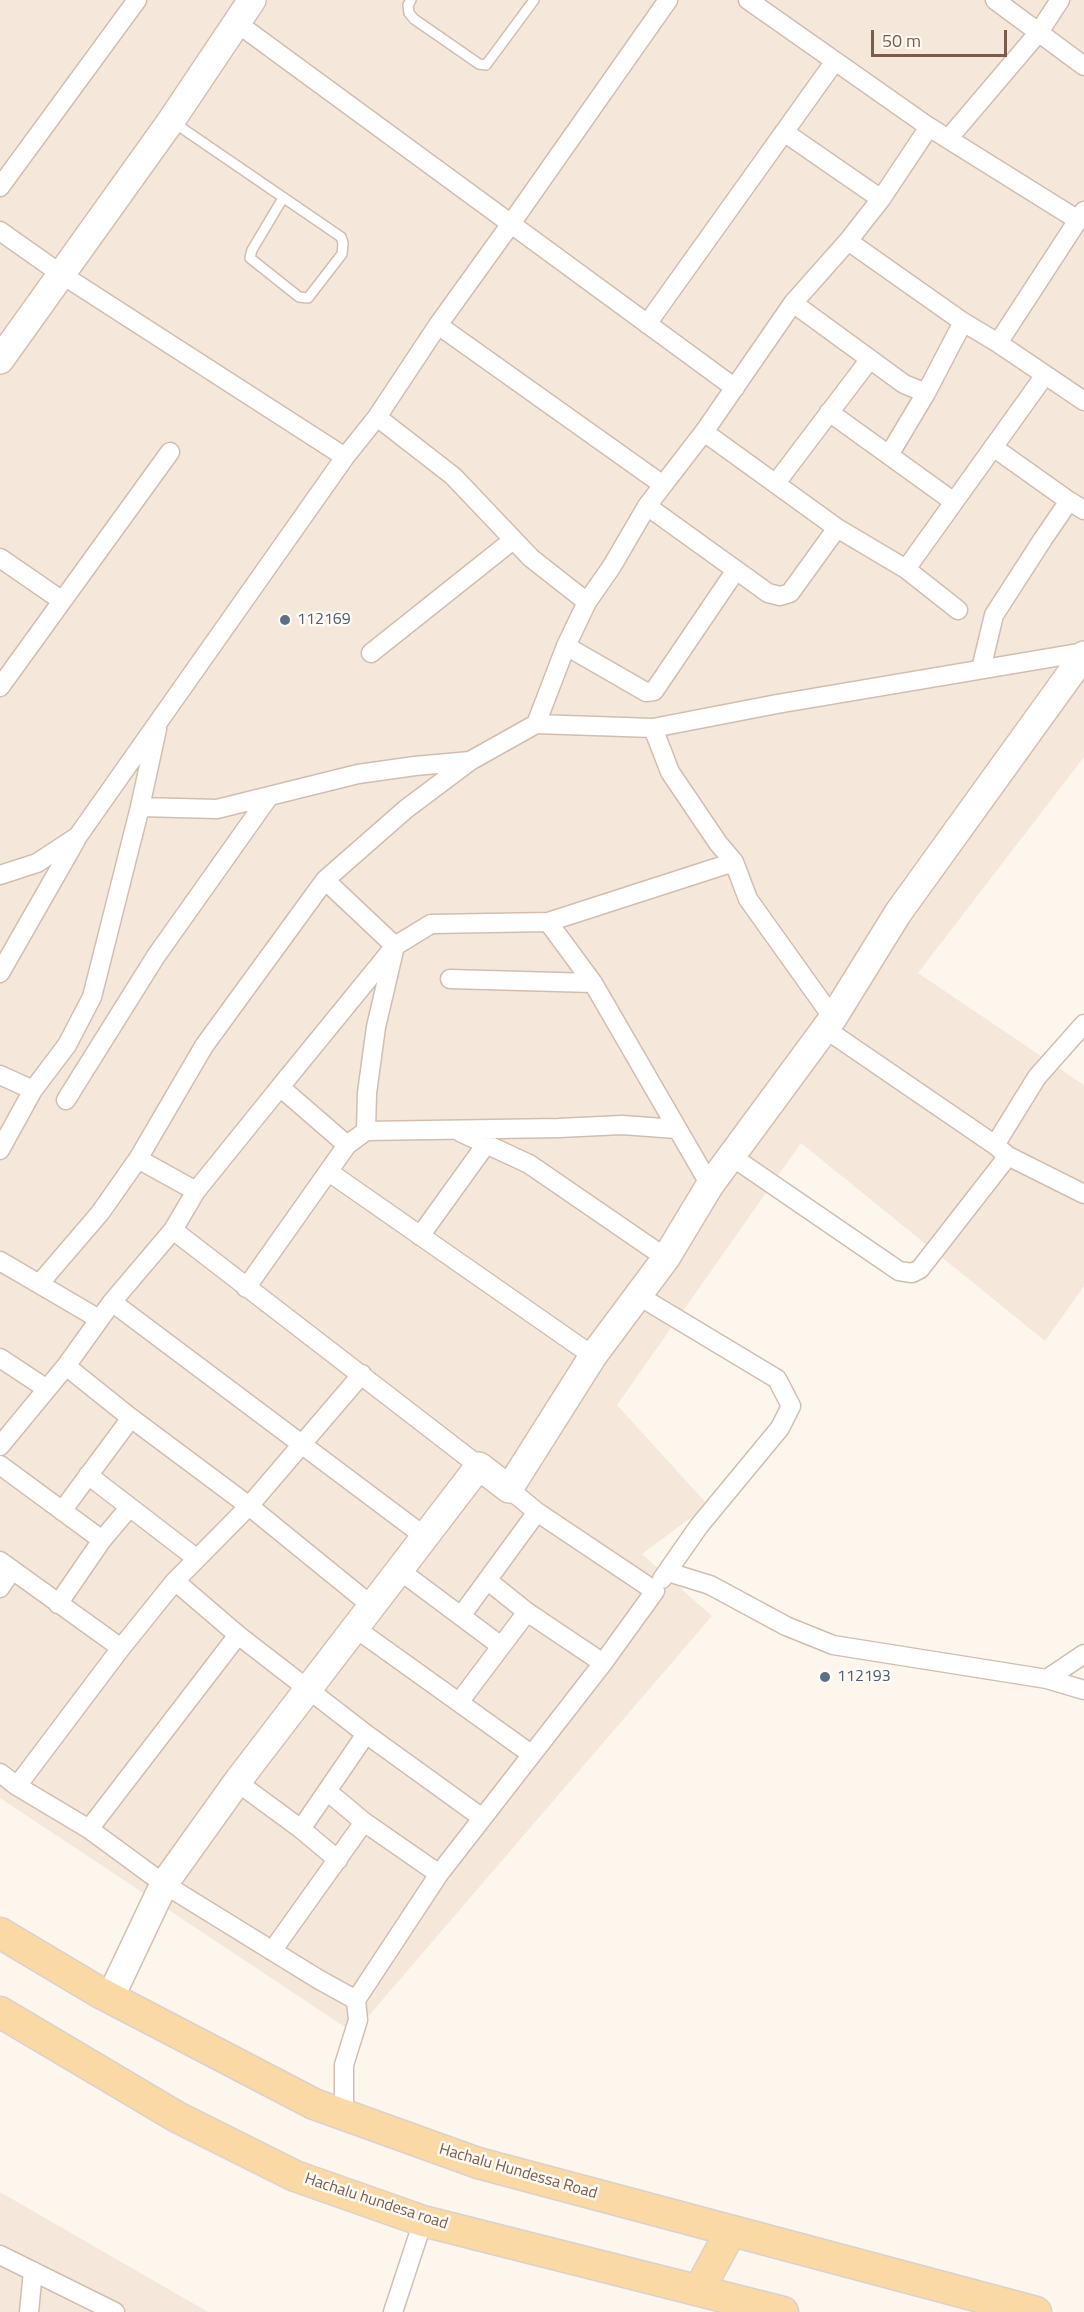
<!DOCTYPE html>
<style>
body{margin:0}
#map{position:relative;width:1084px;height:2312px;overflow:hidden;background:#fdf6ec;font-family:"Titillium Web",sans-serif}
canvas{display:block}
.scale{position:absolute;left:871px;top:30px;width:136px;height:27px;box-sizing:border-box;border:3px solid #7a5c4d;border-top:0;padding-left:8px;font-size:18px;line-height:21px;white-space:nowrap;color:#7a5c4d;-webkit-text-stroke:4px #fffaf3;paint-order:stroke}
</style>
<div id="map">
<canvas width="1084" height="2312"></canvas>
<div class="scale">50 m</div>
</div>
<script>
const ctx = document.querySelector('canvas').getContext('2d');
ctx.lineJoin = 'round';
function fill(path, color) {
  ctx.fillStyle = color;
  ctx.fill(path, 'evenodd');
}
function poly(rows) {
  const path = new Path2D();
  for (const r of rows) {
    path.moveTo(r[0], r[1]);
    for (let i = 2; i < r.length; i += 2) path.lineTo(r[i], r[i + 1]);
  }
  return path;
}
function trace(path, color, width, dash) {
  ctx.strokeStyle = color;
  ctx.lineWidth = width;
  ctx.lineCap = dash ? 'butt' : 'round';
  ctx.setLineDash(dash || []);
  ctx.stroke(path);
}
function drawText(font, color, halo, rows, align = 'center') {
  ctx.font = font + ' "Titillium Web",sans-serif';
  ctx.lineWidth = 5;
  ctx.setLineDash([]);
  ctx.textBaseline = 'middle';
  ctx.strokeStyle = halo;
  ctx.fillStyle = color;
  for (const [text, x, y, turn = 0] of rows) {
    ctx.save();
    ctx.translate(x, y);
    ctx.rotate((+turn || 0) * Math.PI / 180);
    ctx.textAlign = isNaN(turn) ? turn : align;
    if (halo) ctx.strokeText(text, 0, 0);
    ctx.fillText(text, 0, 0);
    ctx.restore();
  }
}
fill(poly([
 [0,0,1084,0,1084,757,918,973,1084,1085,1084,1286,1045,1341,801,1143,617,1405,708,1505,642,1554,712,1616,354,2033,0,1798],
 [0,2192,208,2312,0,2312]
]), '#f5e8da');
const lane = poly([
 [411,0,408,5,409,13,414,19,479,64,486,65,534,0],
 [173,122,341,237,343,243,342,254,308,298,299,297,250,258,252,250,283,198]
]);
const street = poly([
 [748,0,929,127,1078,220],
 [995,0,1084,66],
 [237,23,735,388],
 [784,132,881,199],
 [948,139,1039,32,1060,0],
 [0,187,137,0],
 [0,231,61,274,345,457],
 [848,241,963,322,998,343,1084,401],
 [793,303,904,384,926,393,963,322],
 [647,324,835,61],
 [438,325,663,485,704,432,793,303,848,241,881,199,929,127],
 [998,343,1084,211],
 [829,412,954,502],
 [377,417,453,476,531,558,587,602],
 [704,432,837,528,906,569,958,610],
 [993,447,1069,501],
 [889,455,926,393],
 [776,483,870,359],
 [647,506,768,593,780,596,790,593,837,528],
 [0,558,61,600],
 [906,569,1045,375],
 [566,646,646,692,654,691,736,570],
 [371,653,513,540],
 [981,669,994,615,1043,539,1069,501,1084,510],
 [0,687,170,452],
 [536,724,653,728,777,704,1084,652],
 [653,728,670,772,718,843,734,862,748,899,833,1018],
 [140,807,217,809,358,774,415,766,470,761],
 [0,875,37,863,78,836,345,457,377,417,438,325,510,225,668,0],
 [548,922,593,983,710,1185],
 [0,973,76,840],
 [450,979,593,983],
 [824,1028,995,1145,1008,1156,1084,1194],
 [0,1075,33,1090],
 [280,1087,395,946,325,880],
 [66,1100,156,956,268,798],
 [366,1131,367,1093,376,1027,395,946,431,924,548,922,734,862],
 [460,1132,529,1164,666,1258],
 [995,1145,1037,1077,1084,1024],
 [0,1150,33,1090,67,1045,92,997,140,807,157,729],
 [731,1156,899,1271,912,1273,920,1269,1008,1156],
 [138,1159,196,1191],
 [329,1172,593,1356],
 [173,1230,196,1191,280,1087,347,1145],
 [420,1236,487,1143],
 [0,1261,99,1319],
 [40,1283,100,1213,138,1159,204,1046,325,880,406,809,470,761,536,724,566,646,587,602,612,566,647,506,663,485],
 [246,1288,347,1145,366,1131,559,1128,622,1125,677,1129],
 [639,1296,777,1379,791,1406,780,1428,699,1526,662,1579],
 [112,1302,424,1536],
 [0,1358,47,1389],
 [66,1366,131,1418,249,1506,372,1606],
 [0,1446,66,1366,112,1302,173,1230,479,1466],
 [0,1465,102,1540],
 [88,1475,196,1558],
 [62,1511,131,1418],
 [0,1561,121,1648],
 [399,1570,501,1646],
 [668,1572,710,1585,786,1626,833,1645,1047,1679,1084,1690],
 [487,1580,527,1612,603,1663],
 [175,1581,238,1635,366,1734,481,1817],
 [0,1588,12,1570],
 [58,1604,102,1540,129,1508],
 [461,1616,537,1512],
 [355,1628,531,1754],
 [1047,1679,1084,1654],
 [460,1701,527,1612],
 [0,1773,17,1786,89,1829,164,1884,318,1979,356,2000],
 [237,1782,301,1829,338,1860],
 [17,1786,121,1648,175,1581,249,1506,362,1374],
 [327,1791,364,1822,439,1874],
 [89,1829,238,1635],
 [301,1829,366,1734],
 [272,1951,364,1822],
 [344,2115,344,2065,358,2020,356,2000,439,1874,603,1663,655,1591,537,1512,509,1489],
 [0,2255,115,2312],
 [29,2312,33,2271],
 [393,2312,423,2221]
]);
const secondary = poly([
 [0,360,171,121,252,0],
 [110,1998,164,1884,237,1782,479,1466,509,1489,593,1356,666,1258,710,1185,833,1018,898,913,1084,655]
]);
const primary = poly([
 [0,1933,99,1992,314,2104,478,2163,1036,2312],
 [0,2012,177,2117,295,2176,423,2221,783,2312],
 [699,2290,731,2231]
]);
trace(lane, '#d1beb0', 12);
trace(street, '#d1beb0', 21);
trace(secondary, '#d6c0b0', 30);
trace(primary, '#dad1cd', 33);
trace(lane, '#fff', 9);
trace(street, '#fff', 18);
trace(secondary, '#fff', 27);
trace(primary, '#fbd9a5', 30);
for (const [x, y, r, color] of [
 [285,620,6,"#5c6f8a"],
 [825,1677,6,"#5c6f8a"]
]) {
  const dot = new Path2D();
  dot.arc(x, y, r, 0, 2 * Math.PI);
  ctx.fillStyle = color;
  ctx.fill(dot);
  trace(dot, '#fffaf3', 2);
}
drawText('16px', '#4e5e75', '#fffaf3', [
 ["112169",297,620],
 ["112193",837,1677]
], 'left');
drawText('16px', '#7a5c4d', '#fffaf3', [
 ["Hachalu Hundessa Road",518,2172,16],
 ["Hachalu hundesa road",376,2202,18]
]);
</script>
